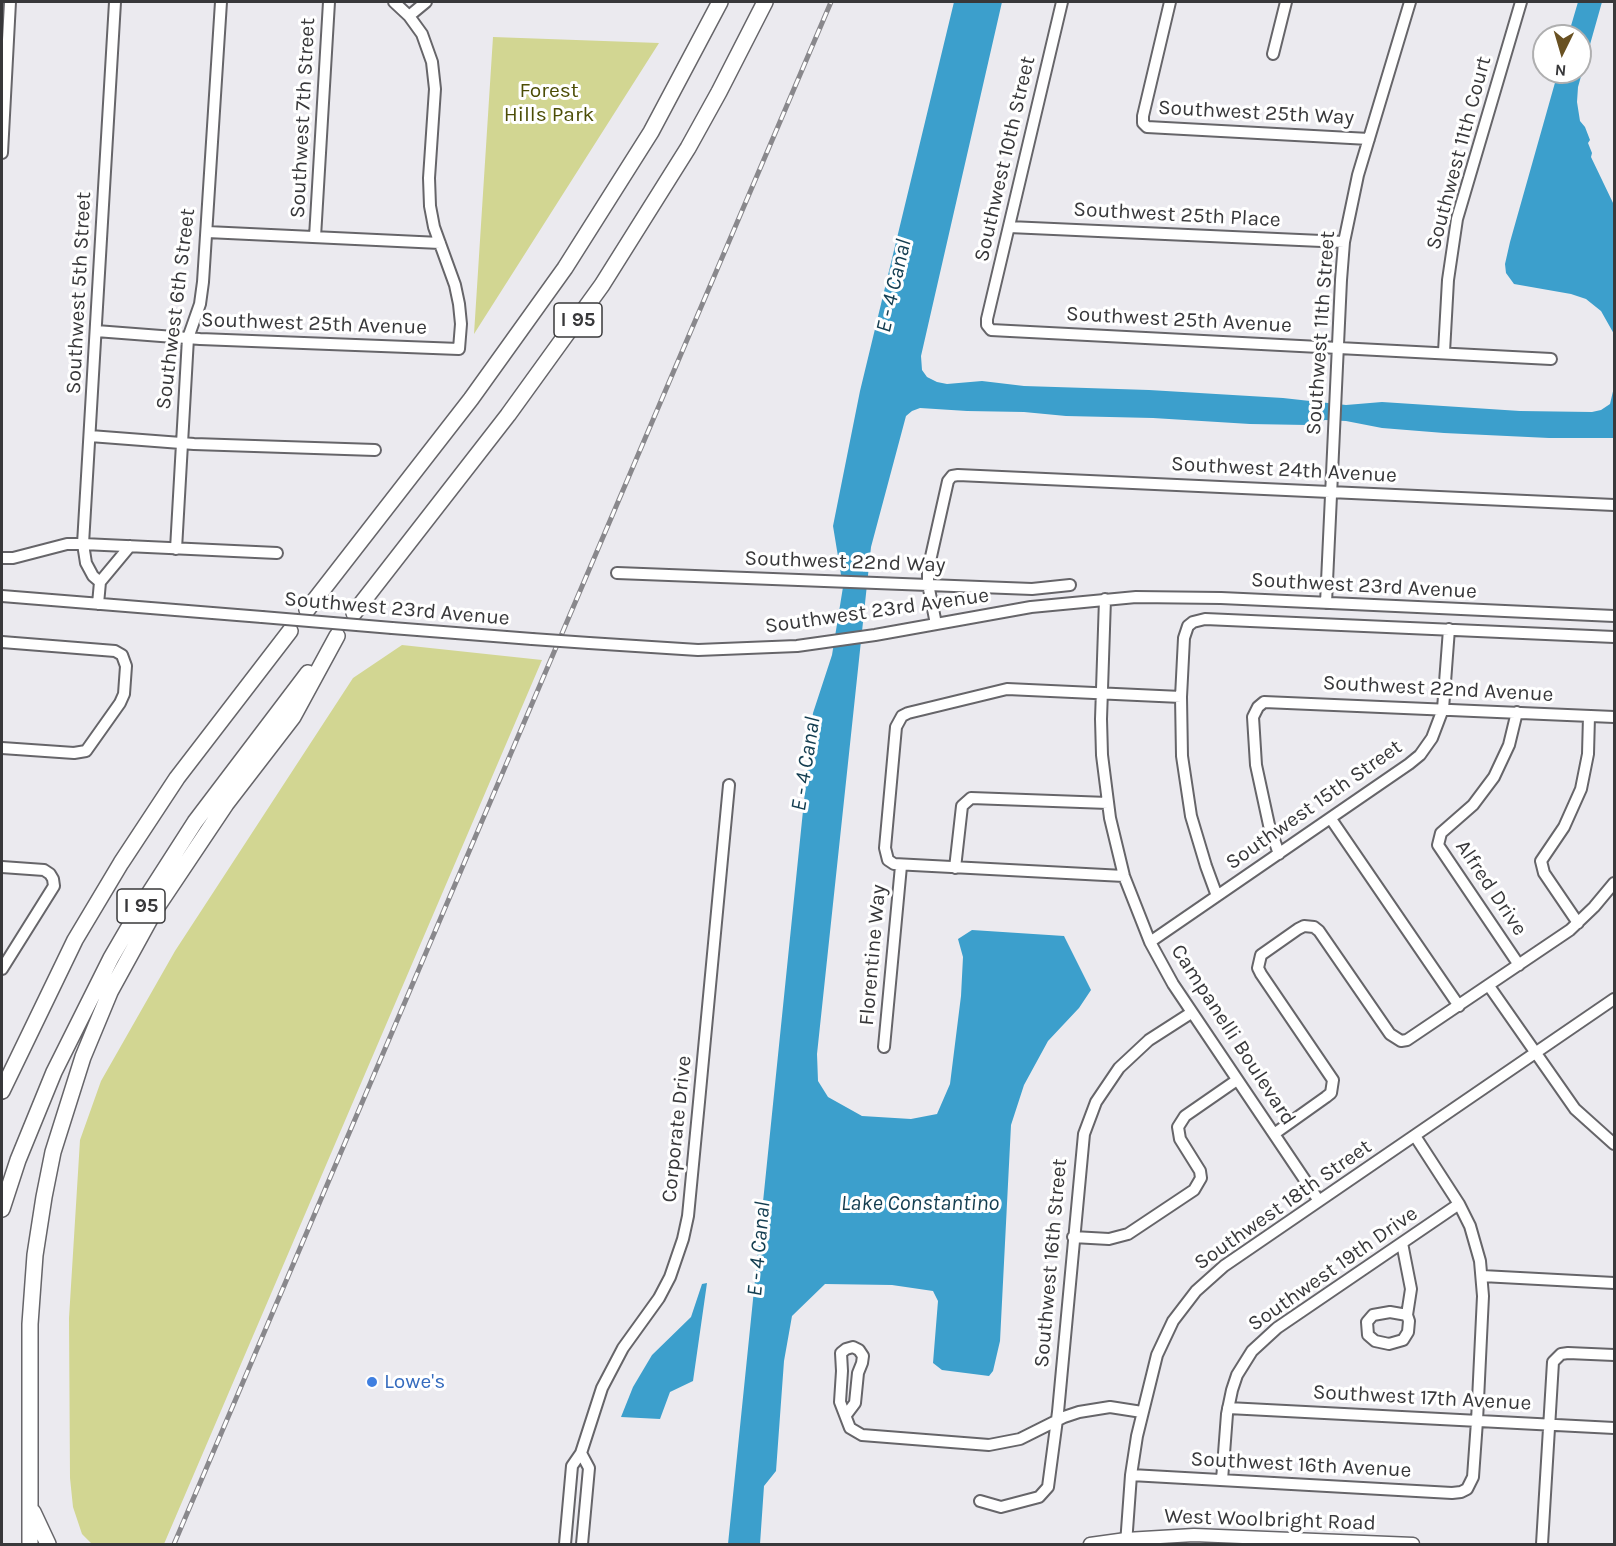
<!DOCTYPE html>
<style>
body{margin:0}
#map{position:relative;width:1616px;height:1546px;overflow:hidden;background:#ebeaef;font-family:Karla,sans-serif}
canvas{display:block}
.frame{position:absolute;inset:0;border:3px solid #38383a;pointer-events:none}
.north{position:absolute;left:1532px;top:24px;width:60px;height:60px;box-sizing:border-box;background:#fff;border:2px solid #afafb0;border-radius:50%;rotate:185deg;font-size:16px;font-weight:700;line-height:24px;text-align:center;color:#38383a}
.north::after{content:'';display:block;margin:auto;width:21px;height:27px;background:#695122;clip-path:polygon(50% 0,100% 100%,50% 72%,0 100%)}
</style>
<div id="map">
<canvas width="1616" height="1546"></canvas>
<div class="frame"></div>
<div class="north">N</div>
</div>
<script>
const ctx = document.querySelector('canvas').getContext('2d');
ctx.lineJoin = 'round';
function fill(path, color) {
  ctx.fillStyle = color;
  ctx.fill(path, 'evenodd');
}
function poly(rows) {
  const path = new Path2D();
  for (const r of rows) {
    path.moveTo(r[0], r[1]);
    for (let i = 2; i < r.length; i += 2) path.lineTo(r[i], r[i + 1]);
  }
  return path;
}
function trace(path, color, width, dash) {
  ctx.strokeStyle = color;
  ctx.lineWidth = width;
  ctx.lineCap = dash ? 'butt' : 'round';
  ctx.setLineDash(dash || []);
  ctx.stroke(path);
}
function drawText(font, color, halo, rows, align = 'center') {
  ctx.font = font + ' Karla,sans-serif';
  ctx.lineWidth = 6;
  ctx.setLineDash([]);
  ctx.textBaseline = 'middle';
  ctx.strokeStyle = halo;
  ctx.fillStyle = color;
  for (const [text, x, y, turn = 0] of rows) {
    ctx.save();
    ctx.translate(x, y);
    ctx.rotate((+turn || 0) * Math.PI / 180);
    ctx.textAlign = isNaN(turn) ? turn : align;
    if (halo) ctx.strokeText(text, 0, 0);
    ctx.fillText(text, 0, 0);
    ctx.restore();
  }
}
fill(poly([
 [493,37,659,43,474,334],
 [402,645,542,660,164,1544,92,1544,82,1534,73,1507,70,1478,69,1318,80,1140,101,1081,175,951,353,678]
]), '#d2d692');
fill(poly([
 [954,2,1002,2,921,356,922,370,927,377,937,382,947,384,982,381,1024,386,1149,390,1283,398,1346,405,1382,402,1520,411,1592,412,1601,410,1610,404,1614,387,1614,438,1549,438,1444,433,1382,428,1346,421,1325,420,1307,425,1250,424,1153,418,1066,416,1024,412,967,411,920,408,912,411,906,416,871,547,817,1054,818,1081,828,1097,862,1116,911,1119,937,1114,950,1084,961,996,963,957,958,939,972,930,1064,936,1091,990,1079,1008,1048,1041,1024,1085,1011,1125,1000,1341,993,1371,989,1376,942,1370,933,1363,938,1301,933,1291,892,1285,825,1284,792,1316,784,1361,776,1471,764,1486,760,1544,728,1544,813,713,832,655,843,587,833,526,860,391],
 [1578,2,1602,2,1578,87,1577,102,1580,121,1585,127,1590,140,1588,143,1592,153,1591,157,1614,205,1614,334,1601,311,1586,299,1571,294,1514,284,1506,273,1505,264,1510,242,1558,72,1580,72,1580,36,1568,36],
 [707,1283,693,1381,670,1392,660,1419,621,1417,633,1387,652,1355,691,1317,702,1284]
]), '#3c9fcc');
const minor = poly([
 [1062,2,987,319,987,325,991,330,1551,359],
 [1170,2,1143,116,1143,123,1147,127,1369,139],
 [409,16,426,2],
 [1273,54,1286,2],
 [2,153,10,2],
 [1009,227,1344,242],
 [207,232,440,243],
 [315,237,329,2],
 [96,331,200,339,459,349,461,324,459,304,455,285,434,227,430,206,429,178,435,89,432,62,422,34,409,16,394,2],
 [1444,352,1448,280,1457,219,1521,2],
 [90,436,194,444,375,450],
 [176,549,188,338,200,304,203,282,221,2],
 [2,558,13,558,67,544,83,544,277,553],
 [617,573,1032,589,1070,585],
 [100,582,93,576,86,563,83,544,115,2],
 [2,596,262,617],
 [1105,599,1101,719,1102,755,1110,818,1124,876,1150,942,1173,984,1319,1201],
 [1326,603,1341,280,1344,242,1358,175,1410,2],
 [98,604,100,582,130,546],
 [936,624,928,584,928,570,948,481,952,476,958,475,1614,505],
 [392,628,532,639],
 [2,642,115,651,122,655,126,666,124,694,120,703,86,751,74,753,2,748],
 [589,643,698,650,797,646,875,635,1031,607,1136,597,1221,598,1614,616],
 [1517,712,1509,745,1494,777,1473,805,1441,833,1438,845,1519,965],
 [1331,819,1459,1006],
 [1279,854,1269,825,1256,765,1253,717,1258,707,1264,702,1614,717],
 [2,867,44,870,50,874,53,879,54,886,2,969],
 [955,868,962,806,971,798,1108,803],
 [1124,876,894,864,888,860,885,848,896,727,902,716,908,713,1007,689,1181,697],
 [1217,896,1206,866,1191,816,1182,756,1181,697,1184,638,1188,626,1193,622,1205,619,1614,637],
 [1578,923,1544,873,1541,861,1564,827,1581,789,1588,754,1589,716],
 [1150,942,1409,764,1420,755,1432,738,1443,709,1449,629],
 [1489,986,1575,1109,1614,1144],
 [884,1047,901,866],
 [1274,1134,1326,1097,1331,1093,1333,1080,1261,974,1258,968,1261,955,1298,929,1304,926,1314,927,1319,931,1390,1034,1401,1041,1407,1040,1570,930,1594,907,1614,883],
 [1073,1237,1109,1239,1128,1234,1194,1190,1201,1178,1200,1171,1180,1139,1178,1127,1185,1116,1237,1080],
 [1402,1243,1411,1289,1407,1315,1409,1321,1408,1332,1403,1340,1389,1344,1375,1341,1368,1335,1367,1322,1373,1315,1390,1312,1407,1315],
 [1482,1276,1614,1283],
 [1228,1408,1614,1428],
 [846,1415,855,1403,858,1373,862,1363,863,1356,859,1350,853,1347,846,1349,841,1353,842,1371,840,1402,850,1428,862,1435,989,1445,1020,1439,1064,1417,1079,1412,1110,1407,1142,1412],
 [581,1453,589,1468,582,1544],
 [1131,1475,1452,1493,1461,1492,1467,1489,1473,1477,1477,1421,1483,1296,1480,1261,1470,1226,1459,1204,1415,1136],
 [1222,1480,1227,1414,1232,1390,1237,1375,1252,1351,1277,1328,1459,1204],
 [980,1501,1001,1507,1039,1497,1048,1487,1058,1412,1084,1134,1096,1102,1119,1068,1149,1040,1191,1013],
 [565,1544,572,1466,581,1453,602,1388,623,1348,659,1298,670,1277,683,1239,688,1216,699,1102,729,785],
 [1126,1544,1131,1475,1137,1436,1157,1355,1173,1321,1196,1291,1224,1266,1614,999],
 [1542,1544,1553,1362,1561,1354,1568,1353,1614,1355]
]);
const major = poly([
 [1090,1544,1126,1539,1194,1535,1413,1544]
]);
const highway = poly([
 [307,610,471,399,565,268,651,132,720,2],
 [354,613,508,415,602,285,688,148,719,92,765,2],
 [2,1091,75,940,121,863,177,778,290,631],
 [2,1209,18,1160,54,1072,111,958,143,903,195,822,308,673],
 [33,1512,48,1544],
 [30,1544,30,1324,35,1255,44,1197,53,1152,83,1057,110,992,155,910,226,804,293,717,337,636]
]);
trace(minor, '#666569', 14);
trace(major, '#666569', 15);
trace(highway, '#666569', 18);
trace(minor, '#fff', 10);
trace(major, '#fff', 12);
trace(highway, '#fff', 15);
const rail = poly([
 [174,1544,831,2]
]);
trace(rail, '#89888c', 5);
trace(rail, '#fff', 3, [9]);
const minorBridge = poly([
 [262,617,392,628],
 [532,639,589,643]
]);
trace(minorBridge, '#666569', 14, []);
trace(minorBridge, '#fff', 10);
for (const [x, y, r, color] of [
 [372,1382,6,"#3f7fe0"]
]) {
  const dot = new Path2D();
  dot.arc(x, y, r, 0, 2 * Math.PI);
  ctx.fillStyle = color;
  ctx.fill(dot);
  trace(dot, '#fff', 2);
}
for (const [x, y, w] of [
 [578,320,48],
 [141,906,48]
]) {
  const box = new Path2D();
  box.roundRect(x - w / 2, y - 17, w, 34, 4.5);
  ctx.fillStyle = '#fff';
  ctx.fill(box);
  trace(box, '#38383a', 1.5);
}
drawText('bold 20px', '#38383a', null, [
 ["I 95",578,320],
 ["I 95",141,906]
]);
drawText('21px', '#4c4d06', '#fff', [
 ["Forest",549,91],
 ["Hills Park",549,115]
]);
drawText('21px', '#38383a', '#fff', [
 ["Southwest 25th Way",1256,113,3],
 ["Southwest 7th Street",303,118,-87],
 ["Southwest 11th Court",1459,153,-75],
 ["Southwest 10th Street",1005,159,-77],
 ["Southwest 25th Place",1177,215,3],
 ["Southwest 5th Street",79,293,-87],
 ["Southwest 6th Street",176,309,-83],
 ["Southwest 25th Avenue",1179,320,3],
 ["Southwest 25th Avenue",314,324,2],
 ["Southwest 11th Street",1321,333,-86],
 ["Southwest 24th Avenue",1284,470,3],
 ["Southwest 22nd Way",845,562,2],
 ["Southwest 23rd Avenue",1364,586,3],
 ["Southwest 23rd Avenue",397,609,5],
 ["Southwest 23rd Avenue",877,611,-8],
 ["Southwest 22nd Avenue",1438,689,3],
 ["Southwest 15th Street",1314,805,-35],
 ["Alfred Drive",1491,888,56],
 ["Florentine Way",873,955,-85],
 ["Campanelli Boulevard",1233,1035,57],
 ["Corporate Drive",677,1129,-84],
 ["Southwest 18th Street",1283,1205,-35],
 ["Southwest 16th Street",1051,1263,-85],
 ["Southwest 19th Drive",1333,1269,-35],
 ["Southwest 17th Avenue",1422,1398,3],
 ["Southwest 16th Avenue",1301,1465,3],
 ["West Woolbright Road",1270,1520,2]
]);
drawText('21px', '#366cbe', '#fff', [
 ["Lowe's",384,1382]
], 'left');
drawText('italic 22px', '#133d50', '#fff', [
 ["E - 4 Canal",894,286,-77],
 ["E - 4 Canal",806,764,-81],
 ["Lake Constantino",920,1204],
 ["E - 4 Canal",759,1249,-85]
]);
</script>
